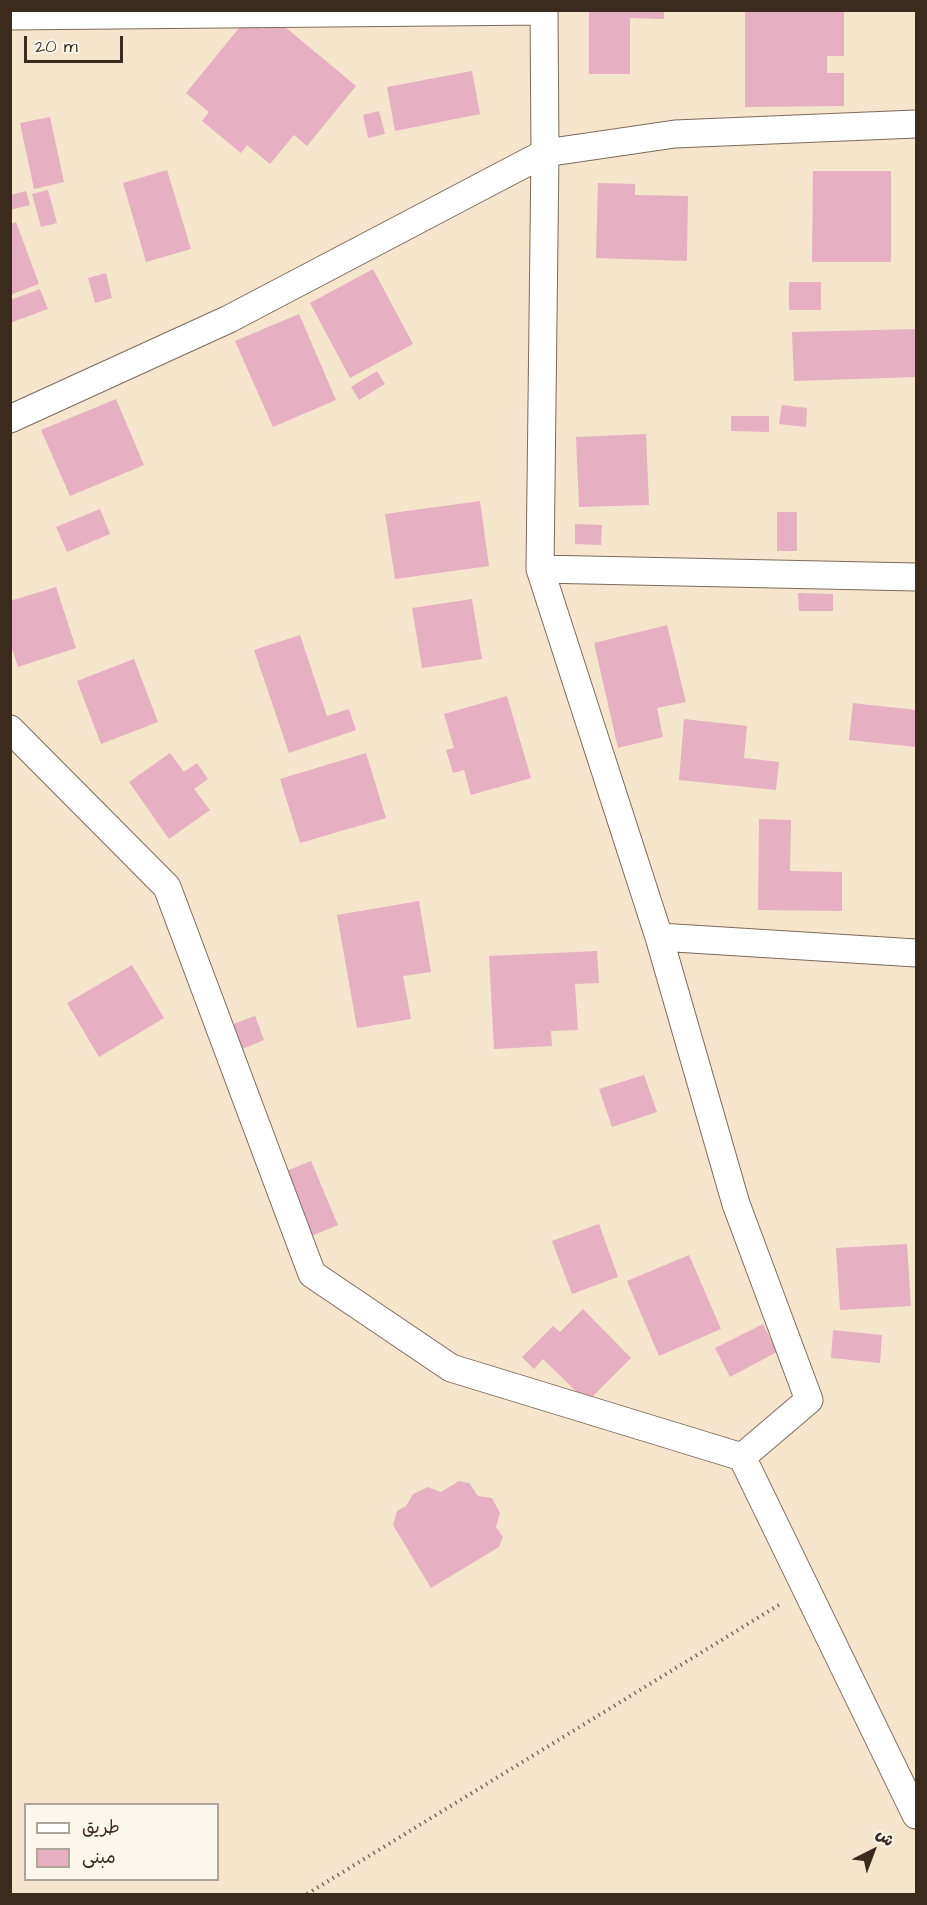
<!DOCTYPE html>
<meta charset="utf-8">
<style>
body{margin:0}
#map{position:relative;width:927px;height:1905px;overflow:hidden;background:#f5e5cd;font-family:"Architects Daughter","Playpen Sans Arabic",sans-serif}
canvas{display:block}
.frame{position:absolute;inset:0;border:12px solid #3b2a1e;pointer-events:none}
.legend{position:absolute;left:24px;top:1803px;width:195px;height:78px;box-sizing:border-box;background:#fbf7ec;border:2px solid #aea59a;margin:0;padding:8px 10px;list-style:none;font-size:18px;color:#3b2a1e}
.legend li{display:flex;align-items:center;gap:12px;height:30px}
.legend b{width:30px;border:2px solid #aea59a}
.north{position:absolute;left:843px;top:1821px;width:60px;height:60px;-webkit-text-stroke:4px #fbf7ec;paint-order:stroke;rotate:42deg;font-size:16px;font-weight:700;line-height:24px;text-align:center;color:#3b2a1e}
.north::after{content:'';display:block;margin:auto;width:21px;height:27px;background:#3b2a1e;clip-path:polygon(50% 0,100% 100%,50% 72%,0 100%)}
.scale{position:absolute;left:24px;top:36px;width:99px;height:27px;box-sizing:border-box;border:3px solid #3b2a1e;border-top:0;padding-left:8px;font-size:18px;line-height:21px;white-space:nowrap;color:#3b2a1e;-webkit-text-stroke:4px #fbf7ec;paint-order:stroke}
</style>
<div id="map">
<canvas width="927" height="1905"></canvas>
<div class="frame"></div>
<ul class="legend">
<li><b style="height:8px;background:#fff"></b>طريق</li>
<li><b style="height:16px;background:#e6afc2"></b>مبنى</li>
</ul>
<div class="north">ش</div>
<div class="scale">20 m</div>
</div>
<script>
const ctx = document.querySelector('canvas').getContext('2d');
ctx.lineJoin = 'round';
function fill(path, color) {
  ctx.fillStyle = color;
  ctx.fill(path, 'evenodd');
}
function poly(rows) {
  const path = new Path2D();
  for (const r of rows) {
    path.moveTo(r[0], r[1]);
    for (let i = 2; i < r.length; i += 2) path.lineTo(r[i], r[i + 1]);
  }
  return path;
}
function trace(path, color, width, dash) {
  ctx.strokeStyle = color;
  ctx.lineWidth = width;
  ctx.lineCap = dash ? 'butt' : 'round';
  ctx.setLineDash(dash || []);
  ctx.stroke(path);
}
fill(poly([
 [589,10,664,10,664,19,630,18,630,74,589,74],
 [745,12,844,12,844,56,827,56,827,73,844,73,844,106,745,107],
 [248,17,263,29,273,17,356,86,307,146,294,135,270,164,247,145,241,153,202,121,209,112,186,93],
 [472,71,480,114,395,131,387,87],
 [379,111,385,134,368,138,363,115],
 [50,117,64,182,34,189,20,123],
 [167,170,191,249,146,262,123,183],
 [813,171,891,171,891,262,812,262],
 [598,183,635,184,635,195,688,196,687,261,596,258],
 [48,190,57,223,41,227,32,194],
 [26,191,30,205,10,210,10,195],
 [16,222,39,284,10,295,10,224],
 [373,269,413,344,350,378,310,303],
 [106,273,112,298,95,303,88,278],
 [789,282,821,282,821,310,789,310],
 [40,289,48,309,10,323,10,300],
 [299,314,336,400,273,427,235,341],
 [916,329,916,377,794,381,792,332],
 [377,371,385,384,359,400,351,387],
 [116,399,144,465,70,496,41,430],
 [782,405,807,408,806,427,779,424],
 [731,416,769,416,769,432,731,431],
 [646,434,649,505,579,507,576,437],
 [480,501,489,566,395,579,385,514],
 [100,509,110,534,67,552,56,527],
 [777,512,797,512,797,551,777,551],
 [575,524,602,525,601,545,575,544],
 [56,587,76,648,18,667,10,642,10,601],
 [798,593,833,594,833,611,799,611],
 [472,599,482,659,422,668,412,608],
 [667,625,686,702,657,708,663,737,618,748,594,643],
 [300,635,327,716,349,709,356,730,289,753,254,650],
 [134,659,158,722,101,744,77,681],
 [507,696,531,778,471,795,464,770,453,773,446,750,454,748,444,714],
 [853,703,916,710,916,747,849,740],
 [684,719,747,726,744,758,779,762,776,790,679,780],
 [170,753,184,772,197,763,208,779,194,789,210,810,169,839,129,782],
 [366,753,386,818,300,843,280,779],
 [759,819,791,820,790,871,842,872,842,911,758,910],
 [419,901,431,972,403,976,411,1019,357,1028,337,915],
 [597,951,599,983,575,984,578,1030,551,1031,552,1046,494,1049,489,956],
 [132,965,164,1018,99,1057,67,1003],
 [255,1016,264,1040,240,1050,231,1025],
 [644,1075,657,1112,612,1127,599,1089],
 [311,1161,338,1225,311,1236,284,1172],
 [599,1224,618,1277,572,1294,552,1241],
 [907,1244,911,1306,840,1310,836,1248],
 [689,1255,721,1329,659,1356,627,1281],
 [583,1309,631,1358,587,1402,543,1359,534,1369,522,1357,553,1326,560,1332],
 [763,1324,777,1352,730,1377,715,1348],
 [833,1330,882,1335,880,1363,831,1358],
 [459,1481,469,1483,478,1496,492,1498,500,1513,496,1527,503,1537,499,1547,431,1588,393,1525,397,1511,406,1506,413,1494,428,1487,441,1492]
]), '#e6afc2');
const street = poly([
 [544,10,545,153,540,569,659,937,736,1204,809,1400,742,1457],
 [10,16,544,11],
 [10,419,229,319,545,153,675,134,916,124],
 [540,569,916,577],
 [10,729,167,887,312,1274,451,1368,742,1457,916,1815],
 [659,937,916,953]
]);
trace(street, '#7c6b5b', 29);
trace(poly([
 [307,1894,782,1603]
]), '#7c6b5b', 4, [1.5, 4.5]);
trace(street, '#fff', 27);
</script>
